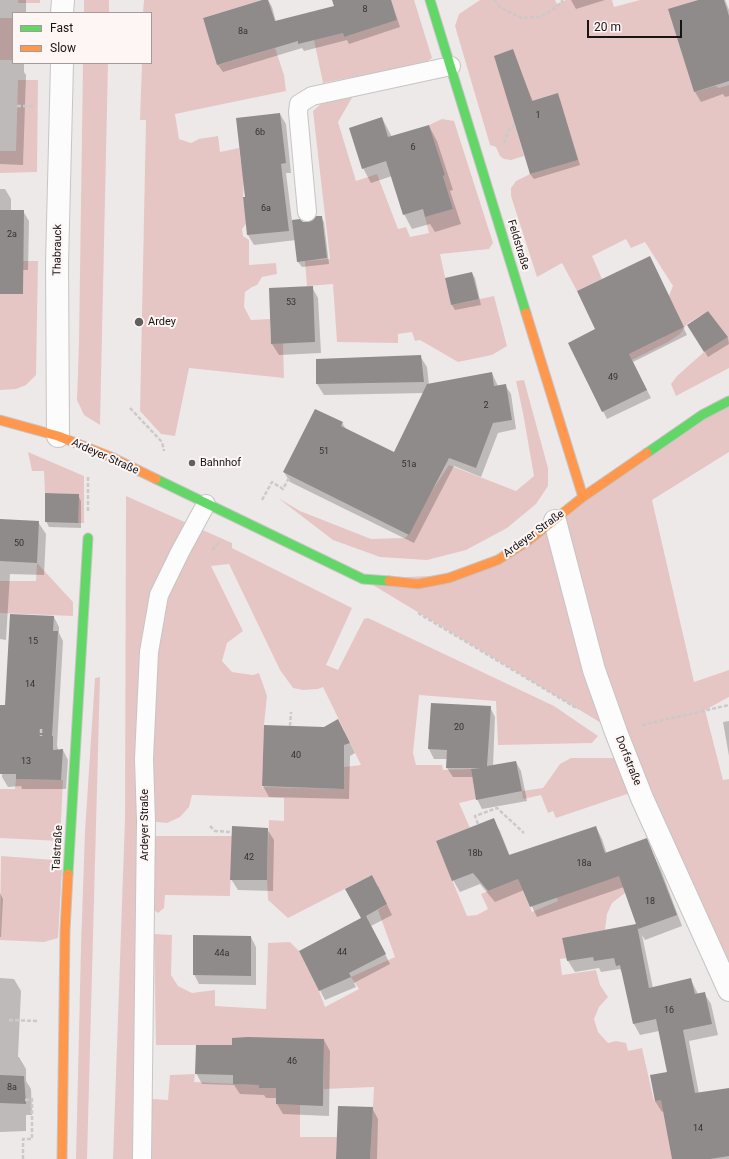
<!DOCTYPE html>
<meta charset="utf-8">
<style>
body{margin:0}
#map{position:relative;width:729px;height:1159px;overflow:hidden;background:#eee9e9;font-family:Roboto,sans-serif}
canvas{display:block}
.legend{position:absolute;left:12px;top:12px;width:140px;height:52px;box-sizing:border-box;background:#fef5f5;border:1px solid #a29b9b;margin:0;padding:5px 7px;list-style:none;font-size:12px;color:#171414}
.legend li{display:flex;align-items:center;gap:8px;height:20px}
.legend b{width:20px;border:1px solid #a29b9b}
.scale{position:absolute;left:587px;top:20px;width:95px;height:18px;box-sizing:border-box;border:2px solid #171414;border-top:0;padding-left:5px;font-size:12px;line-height:14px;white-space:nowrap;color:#171414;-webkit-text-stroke:3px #fef5f5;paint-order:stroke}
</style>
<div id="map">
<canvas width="729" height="1159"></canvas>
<ul class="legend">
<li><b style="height:5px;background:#63d668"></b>Fast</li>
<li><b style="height:5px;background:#ff974d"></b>Slow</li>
</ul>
<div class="scale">20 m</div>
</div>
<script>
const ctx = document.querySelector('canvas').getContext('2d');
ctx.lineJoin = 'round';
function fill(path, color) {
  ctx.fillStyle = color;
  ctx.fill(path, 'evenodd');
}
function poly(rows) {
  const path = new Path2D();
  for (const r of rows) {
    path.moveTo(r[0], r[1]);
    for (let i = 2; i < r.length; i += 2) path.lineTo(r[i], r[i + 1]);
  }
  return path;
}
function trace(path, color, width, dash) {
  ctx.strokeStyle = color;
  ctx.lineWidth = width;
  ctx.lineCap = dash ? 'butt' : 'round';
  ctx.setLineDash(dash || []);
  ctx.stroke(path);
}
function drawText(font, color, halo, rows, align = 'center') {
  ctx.font = font + ' Roboto,sans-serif';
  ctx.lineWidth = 4;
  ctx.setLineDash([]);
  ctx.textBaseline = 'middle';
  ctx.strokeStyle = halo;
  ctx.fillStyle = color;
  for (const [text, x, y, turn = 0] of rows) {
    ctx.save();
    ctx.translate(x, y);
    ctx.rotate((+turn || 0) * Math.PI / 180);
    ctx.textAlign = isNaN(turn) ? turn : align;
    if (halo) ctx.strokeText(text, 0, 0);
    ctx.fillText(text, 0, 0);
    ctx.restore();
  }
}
fill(poly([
 [18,0,40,0,40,3,18,3],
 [84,0,109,0,109,13,84,13],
 [144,0,262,0,203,18,218,65,275,48,284,75,286,91,175,114,179,139,191,143,199,139,218,136,220,152,239,148,244,182,243,197,246,224,242,229,243,236,249,240,249,265,276,263,277,274,262,277,257,285,252,287,245,292,244,307,251,320,270,319,271,344,283,343,284,378,189,368,175,436,161,434,140,411,146,120,140,120,142,63,151,63,151,13,143,13],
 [391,0,414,0,432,58,425,63,323,83,314,40,343,33,344,37,397,20],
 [480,0,555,0,557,4,566,0,612,0,614,7,640,0,698,0,669,10,694,92,715,86,719,88,729,85,729,368,676,396,671,384,677,376,704,352,728,337,708,311,687,324,680,334,668,342,632,360,629,354,664,337,657,324,673,286,645,242,631,248,626,239,592,256,602,279,577,291,562,263,537,277,511,196,511,188,516,181,530,174,578,160,558,94,510,108,524,156,511,160,504,159,500,156,496,147,490,145,455,26,459,14],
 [0,18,13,18,13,60,0,60],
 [83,63,108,63,100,425,84,415,77,400,79,342],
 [18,80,38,80,37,172,0,173,0,151,16,151],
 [353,96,338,122,356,181,377,174,398,229,406,227,410,237,429,233,425,217,453,209,443,176,445,175,429,125,442,119,454,121,493,243,489,249,440,254,451,305,494,296,507,346,492,355,458,362,420,340,415,341,412,332,398,334,398,343,337,342,333,284,307,286,305,261,330,259,313,111,321,104],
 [0,261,38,261,36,375,26,385,16,389,0,390],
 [524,380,548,468,548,486,536,504,507,528,466,550,427,560,380,557,333,540,278,498,300,511,371,539,405,538,409,534,430,494,449,465,516,491,534,476,523,413,516,381],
 [729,401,729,452,652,500,694,682,729,670,729,697,705,710,723,780,729,779,729,990,616,732,363,579,475,574],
 [28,452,84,476,84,523,78,523,78,494,45,493,44,471,32,471],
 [126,496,232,543,232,548,352,608,326,665,338,670,364,619,368,618,554,706,598,736,592,743,498,745,496,701,419,695,413,753,416,765,442,765,443,770,471,769,476,799,459,803,470,828,436,841,467,916,477,915,488,909,481,894,518,879,532,912,558,901,536,846,628,871,625,893,612,903,607,914,605,930,562,938,567,958,560,959,562,975,596,970,600,985,608,997,599,1007,594,1019,598,1032,608,1043,616,1041,626,1043,628,1051,642,1048,654,1101,670,1098,672,1159,370,1159,374,1087,324,1089,324,1039,232,1038,232,1045,156,1045,154,934,172,935,171,975,178,986,192,993,215,990,215,1006,266,1009,268,943,290,942,299,951,319,991,325,1007,359,989,351,977,395,957,378,910,387,904,372,875,288,918,268,900,267,880,269,820,284,821,284,798,192,795,189,807,180,817,167,823,136,820,139,840,133,1159,113,1159,125,818],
 [229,564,280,670,293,688,303,690,318,689,323,687,361,765,344,767,343,789,262,787,264,725,267,696,259,673,253,675,232,672,222,661,227,643,243,631,211,566],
 [37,563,73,602,73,616,0,613,0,581,36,581],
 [100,677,87,1159,76,1159,81,946,85,831,95,678],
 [571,758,616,758,630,793,556,818,553,811,548,813,541,795,523,799,522,791,543,788,560,764],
 [16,779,63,780,60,841,0,838,0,789,15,789],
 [153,836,232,836,230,896,165,895,164,908,158,913,154,910],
 [1,856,55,860,62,870,58,938,44,942,0,940],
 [195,1074,194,1082,259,1085,259,1088,276,1088,276,1104,300,1105,300,1137,337,1137,336,1159,150,1159,152,1099,168,1100,170,1075]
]), '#e6c6c4');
fill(poly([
 [0,0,26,0,26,13,13,13,13,63,24,63,24,72,26,75,23,165,0,164],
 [265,0,268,0,272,7,276,22,335,7,337,0,391,0,400,27,349,44,347,40,304,51,302,48,223,72,218,65,204,19],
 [571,0,605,0,576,9],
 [701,0,725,0,729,10,729,96,725,97,723,94,701,102,695,92,670,10],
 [513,51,533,102,557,95,560,100,580,165,534,179,530,174],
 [280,114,286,124,291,173,286,173,292,221,299,220,303,223,308,223,321,217,324,222,329,264,302,267,298,262,296,240,254,245,248,235,244,198,246,197],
 [382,118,392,137,429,126,437,141,453,190,450,191,461,224,435,232,430,224,412,229,404,214,392,176,371,183,363,168],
 [0,189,5,189,11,199,11,211,23,211,29,221,28,270,0,270],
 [654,265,687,335,633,362,651,398,607,419,569,343,597,330],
 [472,273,475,278,481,305,455,310,452,305,446,279],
 [312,287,318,298,321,353,279,355,272,344],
 [708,312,728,338,729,344,708,357,689,325],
 [420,356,427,367,429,385,492,373,498,386,505,385,511,394,516,429,498,433,481,477,454,466,414,543,290,482,284,472,342,423,346,429,394,453,424,393,324,395,317,384],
 [78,495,81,501,81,528,49,527,46,521],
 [0,520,38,522,46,534,44,575,10,574,6,640,0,639],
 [11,615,54,617,59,627,59,633,63,641,57,745,58,750,63,750,68,760,66,789,22,789,21,786,8,787,2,777],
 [432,704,490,707,495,717,493,766,516,762,521,771,527,801,482,809,477,799,473,777,453,777,447,768,448,759,434,759,429,749],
 [729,721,729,756,723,722],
 [265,726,344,731,355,753,350,756,349,799,269,797,263,786],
 [493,820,500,831,510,856,596,827,602,839,607,854,646,840,661,870,682,926,645,940,642,935,653,988,691,980,698,994,704,993,711,1004,718,1035,689,1041,699,1094,729,1089,729,1159,673,1159,664,1111,662,1112,655,1101,668,1072,659,1031,640,1035,634,1024,623,975,620,969,601,972,599,968,575,972,568,961,563,939,637,925,624,887,537,917,524,890,495,902,480,884,460,892,453,880],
 [267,829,274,840,273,891,238,890,231,879],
 [378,886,392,915,371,926,390,964,354,983,356,987,325,1000,320,990,362,919],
 [0,893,3,899,1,937,0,937],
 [251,937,256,947,256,985,199,984,194,974],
 [0,978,14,979,21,991,18,1057,19,1057,26,1069,26,1081,31,1089,32,1115,26,1115,26,1131,0,1132],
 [324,1040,330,1051,329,1116,283,1114,277,1104,277,1098,266,1098,264,1095,240,1094,234,1085,202,1084,196,1073,233,1046],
 [372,1108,378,1119,377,1159,337,1159]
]), '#0003');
fill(poly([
 [262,0,268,0,275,21,334,6,332,0,391,0,397,20,344,37,343,33,298,44,298,41,217,65,203,18],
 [698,0,724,0,729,16,729,81,694,92,668,9],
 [513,49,532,101,558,93,578,160,530,174,494,56],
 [280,113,286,163,281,164,289,231,247,235,243,197,245,197,236,118],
 [382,117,388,137,429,125,445,175,443,176,453,209,425,217,423,209,403,215,386,161,362,169,349,128],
 [0,210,24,210,23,294,0,294],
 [316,216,322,216,327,258,297,262,292,220,300,219,303,222,308,222,313,220],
 [650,256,684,327,629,354,647,390,602,412,568,343,595,329,577,291],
 [472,272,479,299,451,305,445,278],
 [313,286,315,342,271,344,269,288],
 [708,311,728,337,704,352,687,325],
 [421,355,424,382,316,384,316,359],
 [492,372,494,386,506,384,512,420,493,423,476,468,449,458,409,535,283,472,315,409,343,422,341,426,394,452,427,384],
 [45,493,79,494,78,523,45,522],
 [0,519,39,521,37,563,0,561],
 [10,614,54,616,53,631,58,631,52,736,53,736,53,750,63,749,61,780,16,779,16,774,0,774,0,705,5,705],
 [431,703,491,706,487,766,516,761,522,791,476,800,471,769,481,768,446,768,447,750,428,749],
 [338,719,350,743,344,745,344,789,262,786,264,725,324,727],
 [494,818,509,855,596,826,605,853,647,838,655,858,677,915,638,929,637,925,649,988,691,978,695,994,705,992,712,1024,683,1030,695,1093,729,1088,729,1156,710,1159,672,1159,661,1100,655,1101,650,1075,667,1072,656,1019,633,1024,620,965,616,966,614,958,594,961,593,957,567,961,562,938,636,924,619,876,530,907,518,879,488,891,473,873,452,881,436,841],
 [232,826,268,828,267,880,230,880],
 [372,875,387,904,366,916,386,954,349,973,351,977,319,991,299,951,361,918,345,889],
 [193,935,251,936,251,976,193,975],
 [248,1037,324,1039,323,1106,276,1104,276,1088,259,1088,259,1085,233,1084,233,1075,195,1074,196,1045,232,1045,232,1038],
 [0,1075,24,1076,26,1104,0,1103],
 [338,1106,373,1107,370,1159,336,1159]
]), '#8e8b8a');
const lane = poly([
 [307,212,298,112,299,104,312,96,451,66],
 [142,1159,146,821,144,759,149,652,159,595,180,552,206,504]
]);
const street = poly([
 [62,13,63,0],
 [58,436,57,264,62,63],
 [555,521,594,670,616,732,642,798,729,990]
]);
const fast = poly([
 [430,0,526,313],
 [647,453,702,415,729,401],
 [156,479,363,579,389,581],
 [68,874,88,538]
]);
const slow = poly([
 [526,313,583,497],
 [0,420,58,436,111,457,156,479],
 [389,581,418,584,449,578,498,560,528,541,583,497,647,453],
 [62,1159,65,931,68,874]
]);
trace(lane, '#c7c4c4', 20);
trace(street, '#c7c4c4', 24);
trace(fast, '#c7c4c4', 11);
trace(slow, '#c7c4c4', 11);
trace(poly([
 [494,0,501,8,522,18,539,17,551,11,562,2,562,0],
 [17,106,33,106],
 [504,143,508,131,515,125],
 [130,408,162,442,164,451],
 [88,477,88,512],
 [262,500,272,482,283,489,290,476],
 [212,550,221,541],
 [418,613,578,709],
 [642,725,729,705],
 [290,726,291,712],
 [41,729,41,736],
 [478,824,475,816,497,808,524,833],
 [210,826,215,831,231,832],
 [9,1020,37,1021],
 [25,1100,33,1099],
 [23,1159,23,1139,32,1139,32,1099]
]), '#cbc9c9', 2.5, [4, 2]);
trace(lane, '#fcfcfc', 18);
trace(street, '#fcfcfc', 22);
trace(fast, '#63d668', 9);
trace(slow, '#ff974d', 9);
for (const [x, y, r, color] of [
 [139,322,5,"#625f5f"],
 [192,463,4,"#625f5f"]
]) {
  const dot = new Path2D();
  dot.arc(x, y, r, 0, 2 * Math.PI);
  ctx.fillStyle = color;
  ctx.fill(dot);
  trace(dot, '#fef5f5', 1.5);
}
drawText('9px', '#353232', null, [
 ["8",365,10],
 ["8a",243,32],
 ["1",538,116],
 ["6b",260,133],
 ["6",413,148],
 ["6a",266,209],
 ["2a",12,235],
 ["53",291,303],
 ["49",613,378],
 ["2",486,406],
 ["51",324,452],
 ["51a",409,465],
 ["50",19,544],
 ["15",33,642],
 ["14",30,685],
 ["20",459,728],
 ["40",296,756],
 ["13",26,762],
 ["18b",475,854],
 ["42",249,858],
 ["18a",584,864],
 ["18",650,902],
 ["44",342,953],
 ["44a",222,954],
 ["16",669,1011],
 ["46",292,1062],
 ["8a",12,1088],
 ["14",698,1129]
]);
drawText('11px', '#171414', '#fef5f5', [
 ["Feldstraße",518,245,73],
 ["Thabrauck",58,250,-89],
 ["Ardeyer Straße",105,457,24],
 ["Ardeyer Straße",534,534,-36],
 ["Dorfstraße",628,761,68],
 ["Ardeyer Straße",145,825,-90],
 ["Talstraße",58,848,-87]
]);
drawText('11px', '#171414', '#fef5f5', [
 ["Ardey",148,322],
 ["Bahnhof",200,463]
], 'left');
</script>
